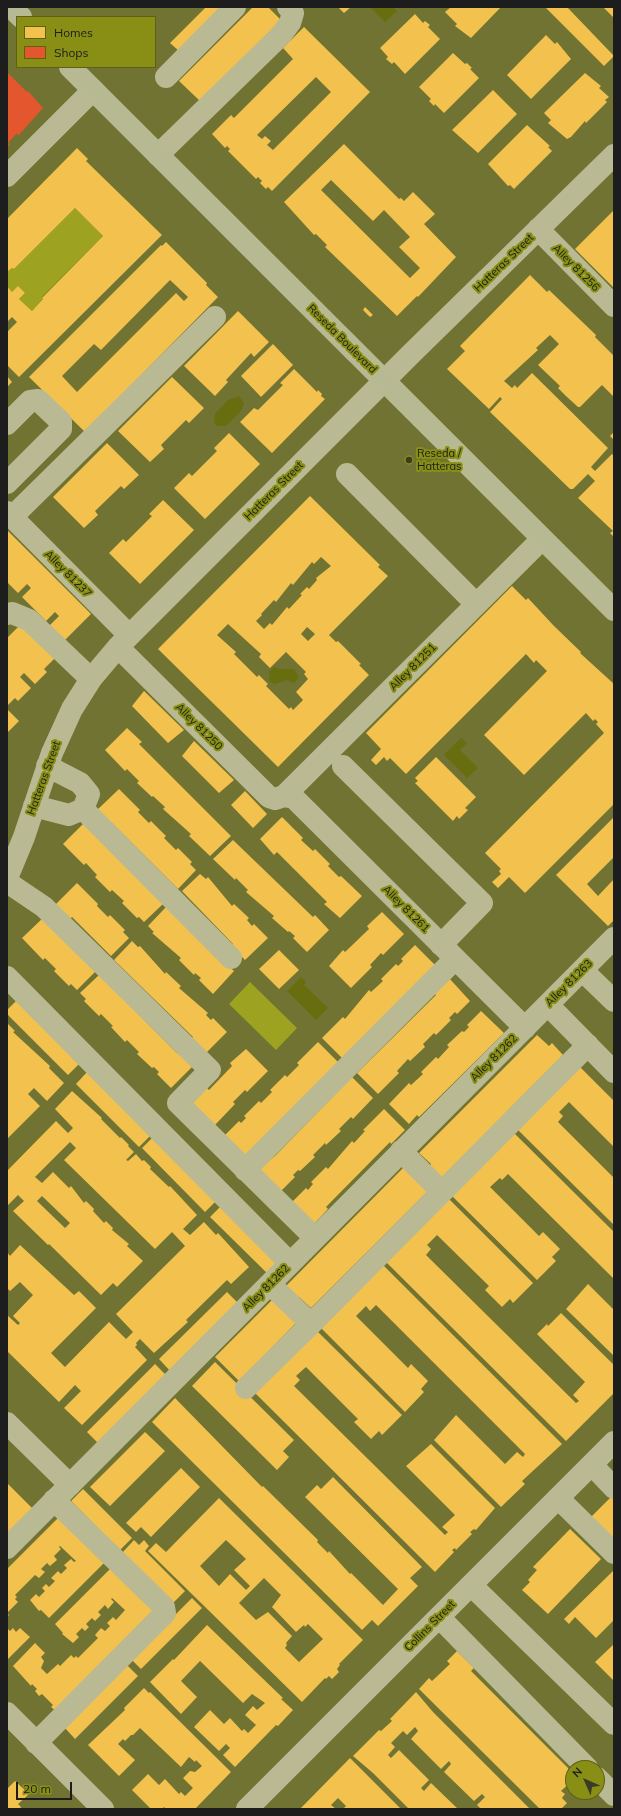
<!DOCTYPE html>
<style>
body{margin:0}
#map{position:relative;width:621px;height:1816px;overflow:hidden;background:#707331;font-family:Mulish,sans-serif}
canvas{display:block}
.frame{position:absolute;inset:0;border:8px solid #1d1d1d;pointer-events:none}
.legend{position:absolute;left:16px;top:16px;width:140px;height:52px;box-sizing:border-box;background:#898f15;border:1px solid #5e6118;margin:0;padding:5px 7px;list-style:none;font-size:12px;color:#1d1d1d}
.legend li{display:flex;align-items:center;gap:8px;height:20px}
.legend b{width:20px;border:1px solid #5e6118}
.north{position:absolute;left:565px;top:1760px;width:40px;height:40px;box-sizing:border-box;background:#898f15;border:1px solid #5e6118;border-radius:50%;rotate:315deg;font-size:11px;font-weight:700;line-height:16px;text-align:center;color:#1d1d1d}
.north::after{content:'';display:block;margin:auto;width:14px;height:18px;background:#3a3b24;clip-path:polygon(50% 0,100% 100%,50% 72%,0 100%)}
.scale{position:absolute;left:16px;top:1782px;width:56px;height:18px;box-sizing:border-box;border:2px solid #1d1d1d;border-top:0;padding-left:5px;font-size:12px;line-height:14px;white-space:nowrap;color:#1d1d1d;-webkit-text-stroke:3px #898f15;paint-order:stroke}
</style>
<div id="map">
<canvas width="621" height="1816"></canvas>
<div class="frame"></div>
<ul class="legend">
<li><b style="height:11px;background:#f2c14e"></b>Homes</li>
<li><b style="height:11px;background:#e4572e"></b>Shops</li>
</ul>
<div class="north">N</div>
<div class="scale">20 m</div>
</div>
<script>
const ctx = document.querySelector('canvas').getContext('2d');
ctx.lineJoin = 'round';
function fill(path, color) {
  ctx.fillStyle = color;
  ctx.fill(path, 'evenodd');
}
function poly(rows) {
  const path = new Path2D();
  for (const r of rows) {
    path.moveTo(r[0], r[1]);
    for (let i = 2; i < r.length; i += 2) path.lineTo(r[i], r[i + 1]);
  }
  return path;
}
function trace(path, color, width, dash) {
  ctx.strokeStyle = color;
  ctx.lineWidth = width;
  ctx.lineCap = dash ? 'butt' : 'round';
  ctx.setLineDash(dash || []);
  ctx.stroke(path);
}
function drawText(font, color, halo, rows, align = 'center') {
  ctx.font = font + ' Mulish,sans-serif';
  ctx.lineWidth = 4;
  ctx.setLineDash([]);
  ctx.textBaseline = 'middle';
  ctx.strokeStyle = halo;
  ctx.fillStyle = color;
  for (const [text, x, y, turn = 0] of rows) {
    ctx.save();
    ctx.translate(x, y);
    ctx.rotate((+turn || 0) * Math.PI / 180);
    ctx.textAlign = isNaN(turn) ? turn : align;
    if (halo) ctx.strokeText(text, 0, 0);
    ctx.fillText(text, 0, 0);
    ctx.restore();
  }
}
fill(poly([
 [75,208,103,236,42,297,43,299,32,311,19,299,25,293,12,292,7,286,7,272,12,268,14,269],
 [250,982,297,1028,276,1050,229,1004]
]), '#9da220');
fill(poly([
 [370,7,393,7,397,11,385,22],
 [239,396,244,403,241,411,226,426,218,426,214,423,215,414,228,400],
 [274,667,279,669,294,669,299,677,294,683,287,680,275,684,272,683,269,680,270,675,268,673],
 [461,738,467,743,460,750,478,768,467,778,444,755],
 [301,977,306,982,304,985,328,1008,316,1020,287,991]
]), '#686d10');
fill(poly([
 [206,7,223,7,179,51,170,43],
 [253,7,268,7,281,20,200,101,179,81],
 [338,7,351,7,344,13],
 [451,7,501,7,471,38,455,26,457,24,445,12],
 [545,7,567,7,614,56,604,66],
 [603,7,614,7,614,16,613,17],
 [415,14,423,23,425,21,430,25,428,27,440,39,405,74,394,62,392,64,386,59,388,57,380,48],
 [304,27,370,92,272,191,268,187,266,189,260,183,262,181,258,177,256,179,228,151,230,149,227,146,225,148,212,134,231,115,234,118,293,59,283,48],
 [316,77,331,92,273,150,267,145,271,141,265,136,262,139,257,135],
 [546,35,555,44,557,42,571,59,531,99,507,75],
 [453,53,465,64,467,63,472,68,470,69,479,78,444,113,435,104,434,106,429,101,431,99,419,87],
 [585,73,601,86,599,88,609,97,605,100,607,102,586,123,585,121,571,137,567,139,548,123,551,120,544,113],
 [493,90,517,114,478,153,452,130],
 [527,125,550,146,548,147,552,151,514,189,510,185,508,186,488,164],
 [344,144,399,199,401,198,404,201,413,192,435,214,424,224,456,257,418,297,417,296,397,316,325,247,327,245,316,234,314,235,284,202],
 [331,180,373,221,384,210,410,237,399,247,420,268,410,278,321,190],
 [77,148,88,159,86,161,162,235,19,377,7,365,7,332,17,322,12,317,7,322,7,286,12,292,18,286,25,293,19,299,32,311,43,299,42,298,103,236,75,208,14,269,12,268,7,272,7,219],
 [614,210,614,288,575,249],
 [166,242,207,283,206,285,218,297,85,432,29,377,161,245,162,246],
 [170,280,188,297,184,301,176,293,77,392,62,376,94,344,101,350],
 [530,275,547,292,549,290,596,335,595,337,614,356,614,397,602,385,580,407,578,407,567,397,558,388,560,386,538,365,559,344,550,335,536,348,538,350,504,381,512,388,515,385,517,388,532,373,608,448,591,467,595,471,612,454,614,456,614,537,610,533,613,531,578,498,595,481,588,474,573,489,570,489,490,412,502,399,500,397,489,409,447,369,465,351,460,346],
 [365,307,373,315,370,317,363,310],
 [238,311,269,342,254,357,251,353,226,380,228,382,215,396,184,366],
 [273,344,293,365,261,397,241,376],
 [294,369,317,392,318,390,322,394,321,396,325,399,272,453,240,422,254,408,258,410,283,385,280,383],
 [7,376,12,382,7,387],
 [172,377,204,408,189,423,186,420,161,445,164,449,150,462,118,431],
 [614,432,614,440,610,436],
 [229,433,260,464,205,519,174,488,189,473,192,476,217,451,214,448],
 [107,443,139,475,124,489,121,486,95,511,98,515,84,528,53,497],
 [310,496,380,565,378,567,388,576,329,635,336,642,338,641,361,664,359,665,369,675,278,767,158,649],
 [321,557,331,566,316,578,317,580,309,589,307,587,300,594,302,595,289,609,287,607,272,625,270,623,264,629,256,621,262,615,261,614,274,600,276,602,291,583,293,585,312,562,314,564],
 [228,624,261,654,259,657,270,668,286,652,306,672,304,674,308,679,296,692,303,700,293,710,291,707,289,709,266,686,268,684,259,675,257,677,234,654,236,652,217,635],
 [307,627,315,634,308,641,301,634],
 [163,500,194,530,140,584,109,553,123,539,126,542,152,516,149,514],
 [7,530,91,614,65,640,48,627,59,616,55,612,46,621,22,597,31,588,27,584,18,593,7,582],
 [512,586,526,600,528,598,554,626,581,652,580,653,614,684,614,804,525,893,509,877,498,888,492,882,501,874,499,871,501,869,485,853,604,733,596,724,598,722,595,719,593,721,586,713,524,775,484,735,547,671,536,660,534,663,526,654,406,774,390,758,387,761,384,757,376,765,371,760,381,749,366,733],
 [21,624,55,658,44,669,47,672,35,684,24,673,20,677,31,688,18,701,15,698,7,706,7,638],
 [144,691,184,730,168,743,132,706],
 [7,709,19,721,7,733],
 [127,728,142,742,139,744,231,836,210,856,189,836,191,834,163,809,165,807,153,796,152,797,137,783,139,781,127,769,125,771,105,750],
 [194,741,234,780,219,793,182,756],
 [436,757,476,797,465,808,468,810,459,819,457,816,453,821,415,783,418,781,415,778],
 [119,789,140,810,138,812,149,823,151,821,166,836,164,838,176,850,178,848,192,862,190,864,196,870,178,889,113,824,96,811],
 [245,791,267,814,253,828,231,805],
 [282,817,303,838,301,840,313,851,315,849,330,864,328,866,339,877,341,876,362,896,340,918,324,904,327,902,277,852,274,855,260,839],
 [614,817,614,857,587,884,598,896,614,879,614,920,608,926,556,875],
 [85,822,163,904,144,922,139,917,137,918,122,903,124,901,112,890,110,892,95,877,97,875,86,863,84,865,63,844],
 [233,840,313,917,315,915,329,930,307,952,293,938,295,936,289,931,288,932,272,918,274,916,246,892,248,890,236,878,235,880,213,859],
 [200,874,206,879,208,877,232,906,234,904,249,918,247,920,252,926,254,924,268,938,245,960,231,946,233,944,182,891],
 [77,883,98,904,97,906,108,917,110,915,125,930,123,932,129,938,111,956,72,917,69,920,55,905],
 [166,907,234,971,213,994,199,980,201,978,195,973,194,975,179,960,181,958,152,933,154,932,148,926],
 [382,912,404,934,383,955,381,953,370,965,372,967,351,988,329,966,343,950,345,952,369,929,367,926],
 [44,917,96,971,77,990,71,984,69,986,54,971,56,969,45,958,43,960,22,938],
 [132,941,138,947,140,946,165,974,166,972,181,986,179,988,208,1013,206,1015,211,1020,213,1018,227,1032,205,1054,190,1041,193,1037,114,960],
 [415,945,437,967,344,1060,322,1038,343,1017,345,1019,369,990,371,992,383,981,381,979,396,964,398,966,403,961,401,959],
 [279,950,299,970,279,989,259,969],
 [99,975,177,1053,180,1051,193,1066,171,1088,157,1074,159,1072,154,1067,152,1068,137,1054,139,1052,127,1040,125,1042,111,1027,113,1026,101,1014,99,1016,84,1001,86,999,80,993],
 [449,978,470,1001,457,1014,455,1012,449,1018,451,1020,436,1035,434,1033,423,1044,425,1047,410,1061,408,1059,397,1071,399,1073,378,1094,357,1073,436,995,433,992],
 [16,1001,79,1064,68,1075,7,1014,7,1010],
 [481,1011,504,1033,419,1117,417,1115,409,1124,389,1104,409,1083,411,1085,423,1074,421,1072,436,1057,438,1059,449,1047,447,1045,462,1031,464,1032,469,1027,467,1025],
 [7,1023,15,1031,13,1032,50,1066,49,1068,64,1083,47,1101,34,1088,28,1094,40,1106,7,1139],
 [537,1035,549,1046,552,1043,563,1055,441,1178,429,1167,431,1164,419,1153],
 [318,1042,341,1065,247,1157,225,1135,239,1121,241,1123,246,1118,244,1116,259,1101,261,1103,272,1092,270,1090,285,1075,287,1077,299,1065,297,1063],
 [246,1049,268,1071,247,1092,245,1090,233,1102,235,1104,215,1125,192,1102,206,1087,209,1090,232,1066,230,1063],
 [579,1066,614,1101,614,1147,569,1102,559,1112,563,1116,558,1122,614,1178,614,1225,517,1129],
 [87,1072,150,1136,139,1147,76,1084],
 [352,1077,373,1098,353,1119,351,1117,339,1129,341,1131,326,1145,325,1143,313,1155,315,1157,300,1171,298,1170,293,1175,295,1177,281,1191,259,1169,275,1156],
 [72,1091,102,1118,101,1119,120,1138,121,1137,129,1145,128,1146,134,1152,126,1160,128,1161,136,1154,142,1161,144,1160,151,1167,150,1169,169,1187,170,1186,197,1215,183,1229,190,1235,204,1222,216,1235,218,1233,249,1267,231,1284,227,1280,186,1320,188,1322,154,1353,140,1339,136,1343,137,1345,135,1347,147,1360,82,1425,64,1408,81,1391,75,1385,59,1402,7,1351,7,1315,18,1325,20,1323,13,1316,33,1295,20,1282,10,1291,7,1288,7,1252,10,1256,20,1245,74,1295,79,1291,96,1308,51,1353,65,1367,109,1322,126,1339,133,1332,116,1314,185,1246,172,1232,155,1249,64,1160,76,1148,70,1142,35,1177,42,1183,53,1172,69,1188,71,1186,84,1203,86,1201,94,1209,93,1211,104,1223,106,1221,113,1228,112,1230,129,1244,127,1246,143,1261,117,1287,113,1283,101,1295,49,1244,48,1245,13,1211,24,1201,18,1195,7,1206,7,1171,56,1121,68,1133,73,1128,55,1109],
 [42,1196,70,1223,65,1228,37,1201],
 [384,1109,405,1130,391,1144,390,1142,326,1207,328,1209,314,1224,292,1202,306,1188,308,1190,313,1184,311,1182,326,1167,328,1169,352,1141,354,1143,365,1131,363,1130],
 [513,1132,614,1232,614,1279,508,1174,502,1180,500,1178,490,1187,539,1236,543,1232,560,1249,552,1257,556,1261,537,1280,451,1195],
 [152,1138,216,1201,205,1212,142,1148],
 [405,1166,431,1188,311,1308,299,1297,297,1299,285,1287],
 [448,1198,533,1283,513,1303,510,1299,502,1307,485,1290,489,1286,437,1235,427,1245,431,1249,426,1255,576,1403,579,1401,573,1395,585,1382,537,1334,547,1324,548,1326,561,1313,614,1365,614,1393,566,1441,385,1261],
 [221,1206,280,1265,270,1276,210,1217],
 [382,1264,562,1444,522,1481,525,1484,501,1507,434,1440,456,1415,505,1464,517,1452,523,1457,525,1454,376,1305,370,1311,366,1306,356,1316,408,1368,411,1364,428,1381,421,1389,424,1392,405,1412,319,1326],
 [588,1284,614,1310,614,1356,566,1309],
 [227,1292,240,1305,172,1373,159,1359],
 [276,1296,297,1322,239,1381,215,1357],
 [316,1330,402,1415,382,1435,379,1431,371,1439,354,1422,358,1419,306,1367,296,1376,300,1380,294,1386,445,1535,448,1532,442,1527,455,1515,406,1466,431,1444,495,1508,476,1530,474,1529,470,1532,472,1534,456,1550,455,1548,452,1550,454,1552,435,1572,254,1392],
 [215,1362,294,1440,283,1451,289,1457,277,1470,192,1386],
 [155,1364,168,1377,100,1445,87,1432],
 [175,1398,262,1487,263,1486,318,1540,317,1542,328,1553,329,1551,350,1574,351,1573,383,1605,398,1589,305,1497,317,1485,321,1489,333,1477,422,1567,410,1578,418,1586,378,1626,372,1620,362,1630,152,1422],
 [145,1432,165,1451,110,1506,90,1487],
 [181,1468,200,1487,151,1537,141,1527,136,1532,126,1523],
 [7,1483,33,1509,7,1535],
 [83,1489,132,1538,120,1550,71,1501],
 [613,1495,614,1496,614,1544,589,1519],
 [219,1498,363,1640,339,1664,340,1665,337,1669,339,1672,332,1679,329,1676,326,1679,325,1678,302,1702,148,1551,156,1543,166,1552],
 [226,1540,246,1559,234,1570,250,1586,246,1590,230,1574,219,1586,200,1566],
 [264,1578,281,1595,272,1607,296,1632,304,1625,305,1627,308,1624,323,1639,299,1662,285,1648,287,1645,286,1643,292,1636,268,1612,256,1620,239,1603],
 [63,1513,108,1559,49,1618,41,1610,39,1611,30,1600,36,1594,39,1597,45,1591,42,1588,46,1584,49,1587,55,1581,51,1578,58,1571,61,1574,67,1568,64,1565,71,1559,74,1562,76,1561,60,1546,59,1547,61,1549,54,1556,57,1560,50,1566,47,1563,41,1569,45,1572,39,1578,35,1575,15,1595,17,1597,15,1599,18,1602,7,1613,9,1615,7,1617,7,1569],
 [570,1529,601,1559,548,1614,522,1590,530,1582,528,1580,537,1570,533,1567],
 [134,1540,139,1545,144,1540,149,1546,145,1551,185,1591,173,1603,122,1553],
 [115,1564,160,1610,56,1711,51,1707,53,1705,42,1694,39,1696,35,1691,37,1689,32,1684,31,1686,13,1666,35,1643,45,1653,41,1657,44,1661,41,1668,47,1674,58,1664,60,1666,71,1655,74,1658,76,1656,78,1658,98,1638,95,1635,101,1628,105,1631,110,1626,107,1623,113,1617,116,1620,125,1610,112,1598,111,1599,114,1602,108,1609,105,1605,98,1612,101,1615,95,1621,92,1618,86,1624,89,1627,85,1631,82,1628,76,1634,79,1637,73,1643,62,1634,63,1633,55,1624],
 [614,1570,614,1620,596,1638,575,1617,569,1624,564,1619],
 [192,1598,202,1608,141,1669,131,1659],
 [207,1625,283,1698,281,1699,293,1710,278,1726,276,1725,235,1767,223,1755,230,1748,226,1744,219,1751,194,1727,210,1710,224,1724,230,1718,242,1731,244,1729,248,1733,256,1725,245,1715,253,1706,257,1710,265,1703,252,1694,243,1703,200,1661,181,1681,197,1697,181,1714,150,1682,173,1659,174,1660],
 [7,1628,10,1631,13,1628,16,1632,20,1628,30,1637,7,1660],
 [614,1644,614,1681,595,1662],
 [457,1651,474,1668,471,1671,573,1773,573,1780,561,1791,565,1794,562,1798,567,1803,561,1809,540,1809,419,1689,429,1678,432,1681,450,1664,447,1661],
 [127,1665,138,1676,75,1739,65,1728],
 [144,1688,149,1693,150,1692,231,1772,195,1809,166,1809,164,1807,162,1809,151,1809,132,1790,148,1774,159,1785,165,1779,179,1794,181,1792,185,1796,193,1788,183,1778,190,1771,195,1772,202,1766,196,1760,195,1762,189,1757,181,1767,140,1728,133,1735,131,1735,125,1741,123,1739,118,1744,135,1760,119,1776,88,1745,125,1710,124,1708],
 [416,1692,433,1712,530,1809,481,1809,477,1805,485,1797,482,1794,474,1801,444,1772,451,1764,449,1761,441,1769,411,1739,418,1731,415,1727,407,1735,403,1731,391,1743,395,1747,388,1755,391,1758,399,1750,429,1780,421,1788,424,1791,431,1783,458,1809,409,1809,373,1773,353,1756,379,1730,381,1731,392,1721,390,1719],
 [350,1758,401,1809,343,1809,346,1806,338,1798,331,1805,336,1809,300,1809],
 [15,1781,29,1794,18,1804,21,1807,20,1809,7,1809,7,1789]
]), '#f2c14e');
fill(poly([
 [7,72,27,92,28,91,43,108,18,136,17,133,8,143,10,144,7,147]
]), '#e4572e');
trace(poly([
 [166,77,235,7],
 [158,155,281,35,290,23,293,13,288,7],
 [7,176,93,90],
 [538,229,614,306],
 [7,424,30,401,38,400,61,422,61,429,7,483],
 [347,474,476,604],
 [7,512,129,635],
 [12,517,215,317],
 [7,614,12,613,29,620,91,679],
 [118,647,269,797,275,799,284,796,542,539],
 [343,766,482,903,441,945],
 [284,796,294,798,525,1028],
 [34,806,69,815,83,809,89,794,80,783,47,766],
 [83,809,231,958],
 [7,878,24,837,52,753,72,709,91,679,118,647,412,353,614,155],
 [7,882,44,907,210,1070,178,1103,315,1238],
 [582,970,614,1001],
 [7,977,290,1263],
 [548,1005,614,1072],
 [401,1151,442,1192],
 [245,1170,455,959],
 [270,1284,311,1324,588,1045],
 [246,1388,311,1324],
 [7,1423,70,1485],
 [592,1465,614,1488],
 [558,1498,614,1553],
 [7,1548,614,938],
 [471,1585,614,1724],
 [439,1617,587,1768],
 [7,1713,103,1809],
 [36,1743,165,1613,164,1607,54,1500],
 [597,1778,614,1795],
 [247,1809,614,1442]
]), '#b9ba94', 22);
trace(poly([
 [11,7,21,17],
 [70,67,614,610]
]), '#b7b993', 22);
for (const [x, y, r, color] of [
 [409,460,4,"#3a3b24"]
]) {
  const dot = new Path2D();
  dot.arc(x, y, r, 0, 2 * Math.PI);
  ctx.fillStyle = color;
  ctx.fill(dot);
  trace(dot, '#898f15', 1.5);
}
drawText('11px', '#1d1d1d', '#898f15', [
 ["Hatteras Street",504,263,-44],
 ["Alley 81256",576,268,45],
 ["Reseda Boulevard",342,339,45],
 ["Hatteras Street",274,491,-45],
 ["Alley 81237",68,574,45],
 ["Alley 81251",413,667,-45],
 ["Alley 81250",199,727,45],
 ["Hatteras Street",44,778,-70],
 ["Alley 81261",406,909,45],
 ["Alley 81263",569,983,-45],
 ["Alley 81262",494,1058,-45],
 ["Alley 81262",266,1288,-45],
 ["Collins Street",430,1626,-45]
]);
drawText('11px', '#1d1d1d', '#898f15', [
 ["Reseda /",417,454],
 ["Hatteras",417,467]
], 'left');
</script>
